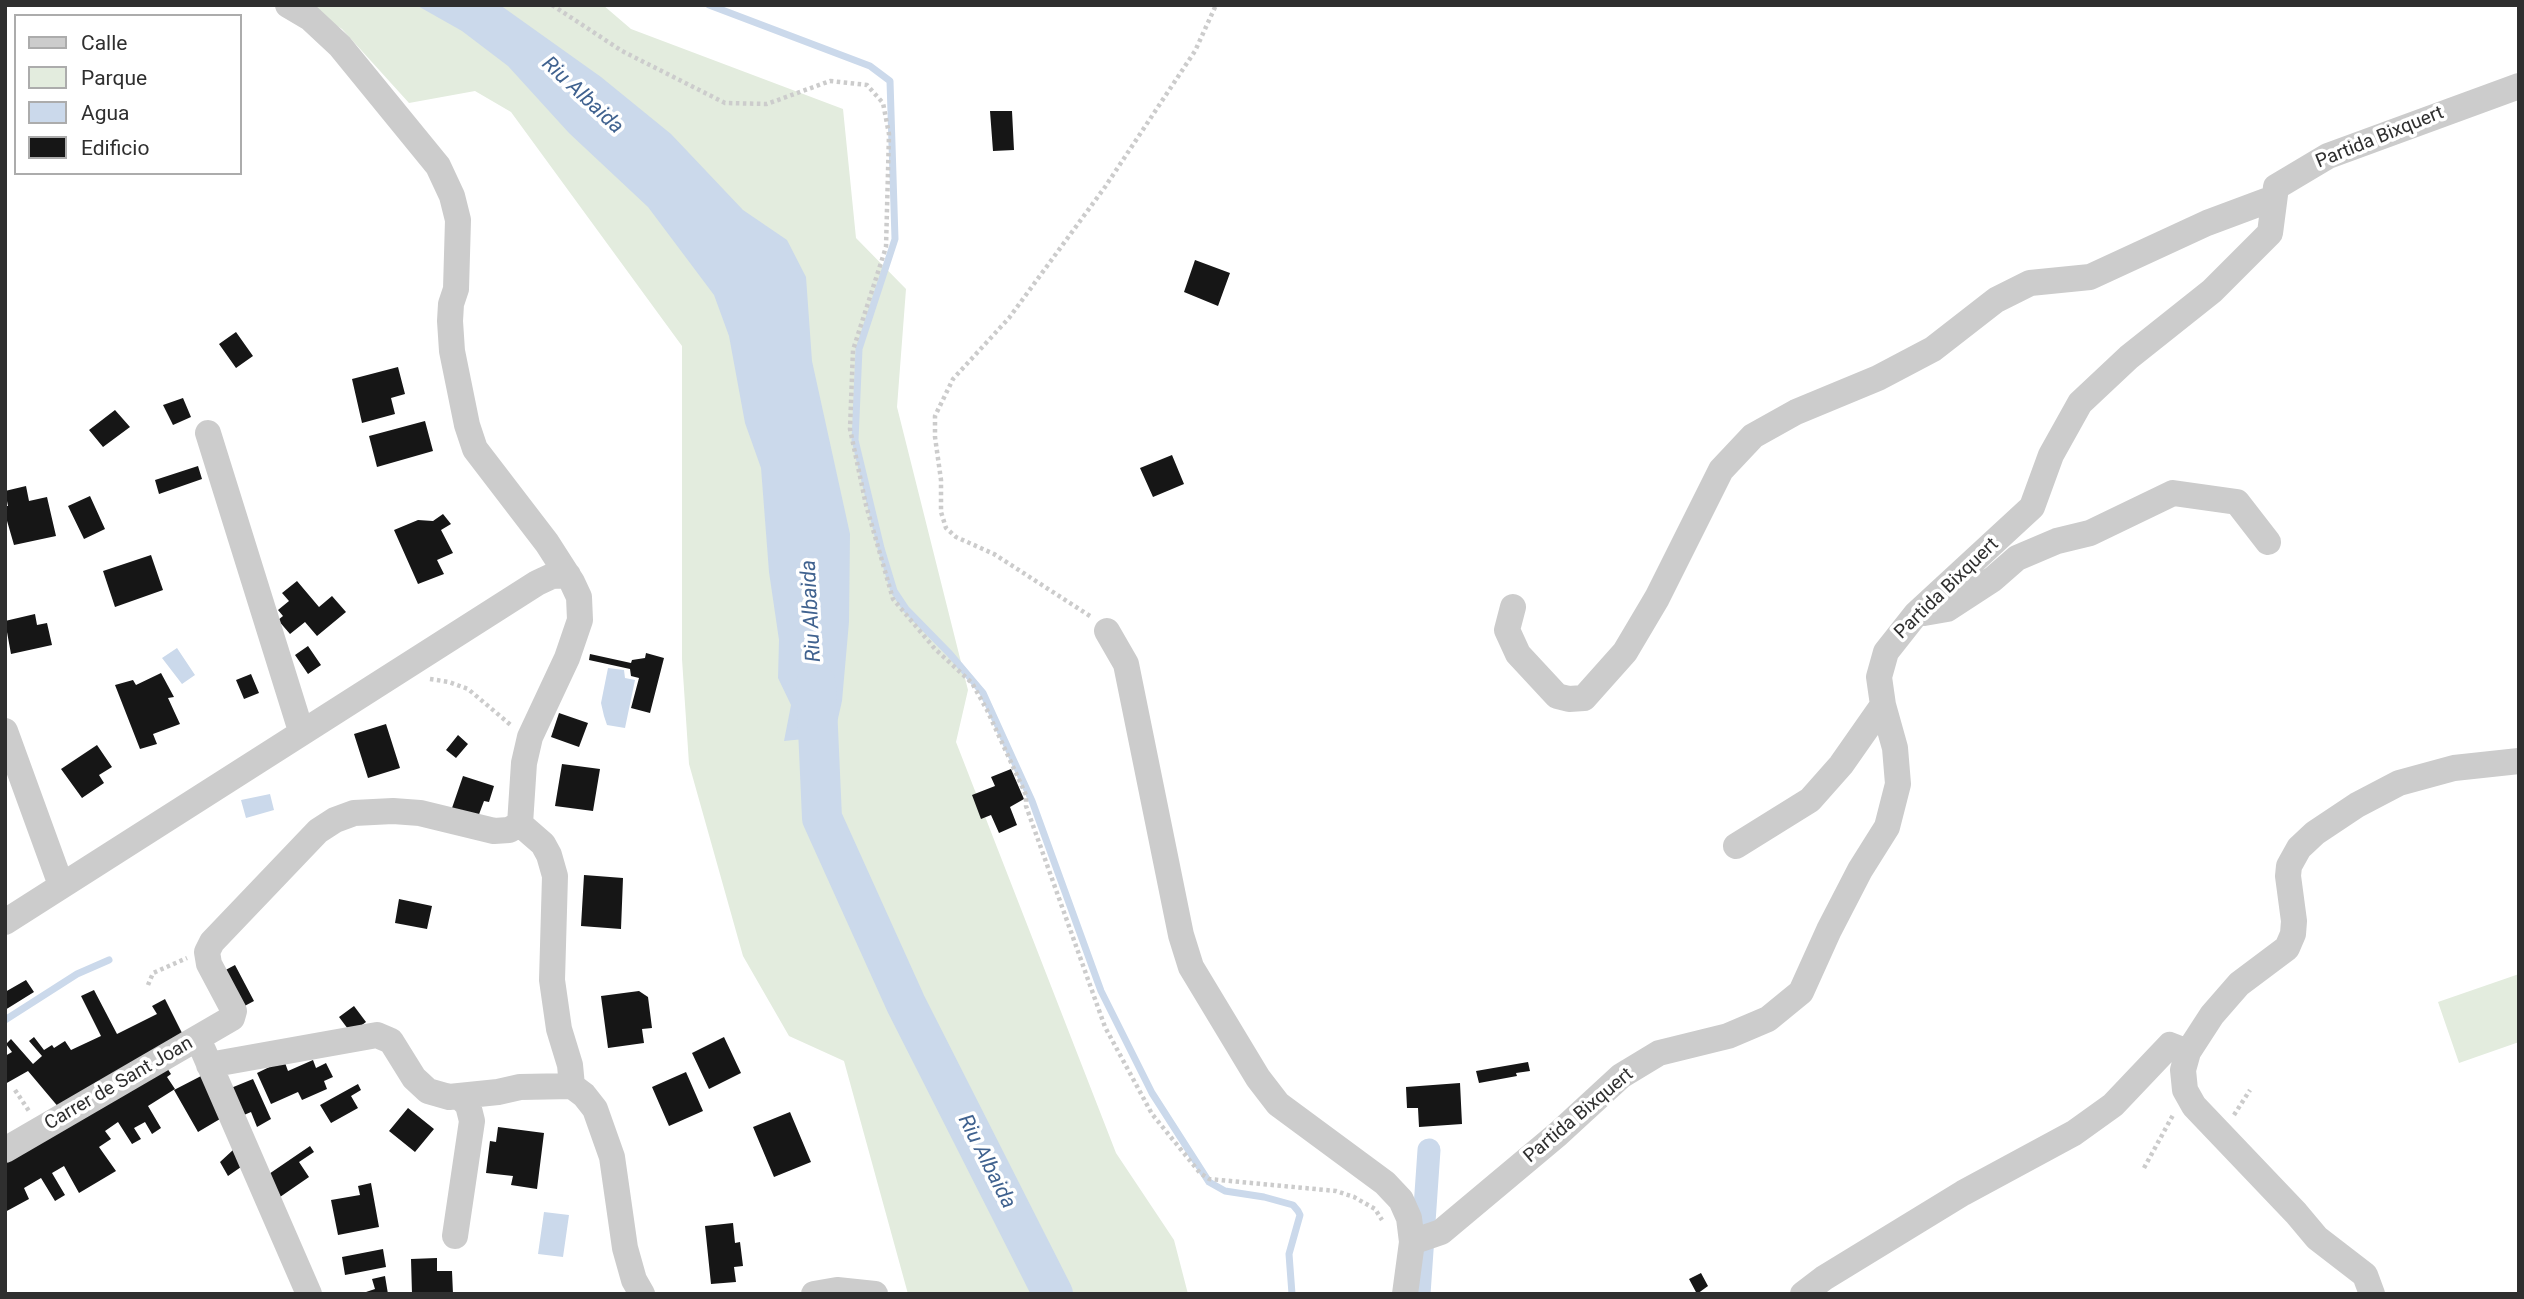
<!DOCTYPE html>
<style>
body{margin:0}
#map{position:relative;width:2524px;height:1299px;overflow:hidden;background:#fff;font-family:Roboto,sans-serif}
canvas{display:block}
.frame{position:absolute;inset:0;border:7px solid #2f2f2f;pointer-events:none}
.legend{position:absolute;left:14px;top:14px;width:228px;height:161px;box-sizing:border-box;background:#fff;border:2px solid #acacac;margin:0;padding:9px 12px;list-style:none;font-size:21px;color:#2f2f2f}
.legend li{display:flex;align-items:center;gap:14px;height:35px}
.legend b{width:35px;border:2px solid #acacac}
</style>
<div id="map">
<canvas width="2524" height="1299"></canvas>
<div class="frame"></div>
<ul class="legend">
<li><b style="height:9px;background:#ccc"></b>Calle</li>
<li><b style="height:19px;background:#e3ecde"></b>Parque</li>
<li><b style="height:19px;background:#cbd9eb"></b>Agua</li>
<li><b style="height:19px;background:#161616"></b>Edificio</li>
</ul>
</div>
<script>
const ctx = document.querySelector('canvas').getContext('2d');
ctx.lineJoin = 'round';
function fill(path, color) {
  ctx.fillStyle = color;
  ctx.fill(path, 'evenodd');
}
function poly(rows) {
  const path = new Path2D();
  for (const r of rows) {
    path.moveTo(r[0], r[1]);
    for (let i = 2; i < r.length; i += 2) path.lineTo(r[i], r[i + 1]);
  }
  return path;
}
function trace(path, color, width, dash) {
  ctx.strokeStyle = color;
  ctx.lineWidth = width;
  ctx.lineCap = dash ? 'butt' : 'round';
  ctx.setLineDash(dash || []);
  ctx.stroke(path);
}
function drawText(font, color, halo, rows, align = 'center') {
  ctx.font = font + ' Roboto,sans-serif';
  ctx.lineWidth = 7;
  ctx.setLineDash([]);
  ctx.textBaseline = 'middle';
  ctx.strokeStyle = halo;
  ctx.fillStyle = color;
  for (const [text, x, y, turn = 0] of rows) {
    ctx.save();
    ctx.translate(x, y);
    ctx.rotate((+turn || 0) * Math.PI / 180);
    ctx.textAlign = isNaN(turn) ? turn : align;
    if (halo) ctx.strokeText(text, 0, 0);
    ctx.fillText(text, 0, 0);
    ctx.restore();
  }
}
fill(poly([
 [303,5,603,5,631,29,843,109,856,238,906,289,897,407,968,690,956,742,1116,1153,1174,1240,1188,1294,908,1294,844,1061,789,1036,743,956,689,764,682,659,682,346,511,112,475,91,409,103,342,29],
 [2519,974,2519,1042,2459,1063,2438,1002]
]), '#e3ecde');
fill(poly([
 [416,5,500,5,601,77,671,134,743,210,787,240,806,277,812,361,850,534,849,622,842,701,834,736,784,741,791,705,778,678,779,640,769,572,761,468,745,423,729,336,714,295,648,207,569,133,508,66,462,31],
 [177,648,195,675,182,684,162,658],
 [608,668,624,670,625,678,635,680,625,728,607,725,604,716,601,703],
 [270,794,274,810,246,818,241,800],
 [544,1212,569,1215,563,1257,538,1254]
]), '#cbd9eb');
trace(poly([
 [709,5,870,66,890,81,895,239,859,349,855,440,881,548,894,591,906,609,950,654,983,693,1032,801,1101,991,1152,1093,1209,1182,1225,1191,1264,1197,1293,1205,1298,1211,1300,1215,1289,1254,1292,1294],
 [5,1020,77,974,109,960]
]), '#cbd9eb', 7);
trace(poly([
 [1419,1294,1429,1150]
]), '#cbd9eb', 23);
trace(poly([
 [816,684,822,818,906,1004,1053,1294]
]), '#cbd9eb', 40);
fill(poly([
 [990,111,1012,111,1014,150,993,151],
 [1195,260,1230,273,1218,306,1184,292],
 [236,332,253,356,236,368,219,344],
 [398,367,405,394,391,398,395,414,362,423,352,379],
 [183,398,191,417,173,425,163,405],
 [115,410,130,427,103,447,89,430],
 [425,421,433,451,377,467,369,436],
 [1172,455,1184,484,1153,497,1140,468],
 [198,466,202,479,159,494,155,480],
 [26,486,29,501,47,497,56,536,14,545,5,514,5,506,8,506,5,491],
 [90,496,105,529,84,539,68,506],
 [443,514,451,524,441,530,453,553,437,560,444,574,418,584,394,530,418,520,433,521],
 [151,555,163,590,115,607,103,571],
 [297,581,319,607,332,596,346,612,317,636,305,622,290,634,278,620,283,616,278,610,289,601,282,593],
 [35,614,37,625,47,623,52,645,11,654,5,621],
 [308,646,321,665,308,674,295,655],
 [646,653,664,658,650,713,631,708,639,678,631,676,630,669,589,660,590,654,631,663,632,660,645,658],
 [161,673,174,697,168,698,180,724,153,734,157,744,140,749,115,685,133,680,136,685],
 [251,674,259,693,244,699,236,680],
 [559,713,588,723,579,747,551,737],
 [386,724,400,768,368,778,354,734],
 [458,735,468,744,456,758,446,750],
 [97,745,112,767,99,775,104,783,82,798,61,769],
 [562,764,600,769,593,811,555,806],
 [1011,769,1024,799,1010,807,1017,825,999,833,991,815,981,819,972,795,995,786,991,777],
 [463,776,494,786,489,802,484,801,478,817,452,808],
 [584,875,623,878,621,929,581,926],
 [399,899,432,906,427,929,395,923],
 [235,965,254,1001,237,1010,218,974],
 [26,980,34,992,5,1010,5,992],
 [94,990,117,1034,157,1014,152,1006,165,999,185,1039,60,1109,28,1071,5,1084,5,1056,12,1052,6,1044,11,1039,33,1064,42,1056,29,1041,34,1037,44,1050,52,1045,54,1048,65,1041,71,1050,101,1036,81,996],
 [639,991,648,997,652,1028,642,1029,644,1043,608,1048,601,996],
 [354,1006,366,1022,351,1033,339,1017],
 [724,1037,741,1073,709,1089,692,1053],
 [284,1060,288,1071,313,1060,316,1068,326,1063,333,1077,324,1081,327,1089,302,1100,298,1092,271,1104,257,1073],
 [1528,1062,1530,1071,1516,1073,1517,1076,1479,1083,1476,1071],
 [165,1065,171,1074,167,1077,175,1089,148,1106,161,1128,152,1134,145,1122,134,1128,141,1139,132,1144,118,1122,105,1131,111,1139,99,1147,116,1171,79,1193,64,1166,52,1173,65,1195,55,1201,41,1178,24,1188,29,1199,5,1212,5,1162],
 [686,1072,703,1111,669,1126,652,1087],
 [203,1075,220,1119,198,1132,174,1090],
 [253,1079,271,1119,257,1127,251,1112,237,1118,226,1090],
 [1460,1083,1462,1124,1419,1127,1418,1108,1407,1108,1406,1087],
 [358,1084,361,1090,351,1096,358,1108,331,1123,320,1105],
 [408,1108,434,1129,415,1152,389,1131],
 [790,1112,811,1162,774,1177,753,1127],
 [498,1127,544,1133,537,1189,511,1185,513,1176,486,1173,490,1141,496,1142],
 [310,1146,314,1152,299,1162,309,1177,280,1197,266,1176],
 [233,1150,241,1167,228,1176,220,1162],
 [371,1183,379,1227,338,1235,331,1200,360,1195,358,1186],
 [733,1223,735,1243,740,1242,743,1266,734,1267,736,1282,711,1284,705,1226],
 [383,1249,386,1267,345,1275,342,1257],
 [437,1258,437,1271,452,1271,453,1294,412,1294,411,1259],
 [1701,1273,1708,1286,1697,1294,1689,1279],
 [385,1276,388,1294,360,1294,375,1289,372,1279]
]), '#161616');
trace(poly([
 [552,5,622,51,725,103,767,104,830,81,867,85,883,103,889,134,886,247,853,350,850,429,866,505,893,599,935,649,972,683,987,710,1026,795,1026,806,1105,1027,1152,1114,1200,1173,1209,1179,1336,1191,1354,1197,1375,1209,1382,1220],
 [1090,616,994,554,956,537,946,528,941,512,941,480,935,437,935,416,953,379,1009,318,1105,187,1195,51,1216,5],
 [430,679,449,682,468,689,512,726],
 [148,985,153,973,187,958],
 [15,1090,29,1111],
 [2234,1115,2250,1090],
 [2144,1168,2173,1115]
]), '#ccc', 4.5, [3.5, 3.5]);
trace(poly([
 [208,433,301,731],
 [1513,607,1507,630,1518,654,1557,696,1569,699,1584,698,1625,652,1657,598,1721,470,1753,436,1796,412,1878,378,1933,349,1996,300,2030,283,2090,277,2207,223,2274,198],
 [1924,613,1947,609,1993,579,2017,558,2057,541,2090,533,2173,493,2237,502,2268,542],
 [1107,631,1126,664,1181,935,1191,967,1258,1078,1278,1104,1385,1183,1401,1200,1409,1218,1412,1242,1405,1294],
 [5,731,61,885],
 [520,824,543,844,549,855,555,876,552,980,559,1029,570,1065,572,1086],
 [1736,846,1810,800,1841,765,1883,705],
 [5,922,537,583,552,576,568,575],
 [203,1050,309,1294],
 [209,1065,377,1035,391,1041,414,1078,428,1091,449,1097,498,1092,520,1087,572,1086,584,1095,595,1109,612,1157,625,1248,634,1280,642,1294],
 [5,1150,232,1018,234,1011,209,964,207,952,212,942,318,831,335,820,354,813,393,811,420,813,494,831,509,830,520,824,524,763,530,737,567,658,580,620,579,597,572,582,547,543,475,449,467,425,452,351,450,321,451,304,456,289,458,220,452,196,438,166,340,46,310,18,288,5],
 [455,1236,472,1121,468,1105,460,1097],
 [1412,1242,1441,1232,1558,1134,1621,1076,1659,1053,1728,1036,1768,1019,1801,992,1829,930,1860,870,1887,827,1898,784,1895,748,1883,705,1879,677,1886,652,1916,614,2032,507,2051,455,2080,403,2129,357,2212,291,2270,233,2276,187,2328,156,2519,86],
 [814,1294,837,1290,875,1294],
 [1803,1294,1824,1278,1963,1193,2074,1133,2113,1105,2170,1045,2188,1052],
 [2372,1294,2365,1275,2317,1238,2296,1213,2194,1106,2185,1090,2183,1070,2188,1052,2212,1015,2239,984,2287,948,2293,934,2294,921,2288,876,2289,866,2299,848,2315,833,2357,805,2399,783,2454,768,2519,761]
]), '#ccc', 26);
drawText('19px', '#2f2f2f', '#fff', [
 ["Partida Bixquert",2380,138,-22],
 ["Partida Bixquert",1947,589,-44],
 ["Carrer de Sant Joan",119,1084,-30],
 ["Partida Bixquert",1579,1116,-40]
]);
drawText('italic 21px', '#40628f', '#fff', [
 ["Riu Albaida",582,96,43],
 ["Riu Albaida",812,611,-93],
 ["Riu Albaida",986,1162,63]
]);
</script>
